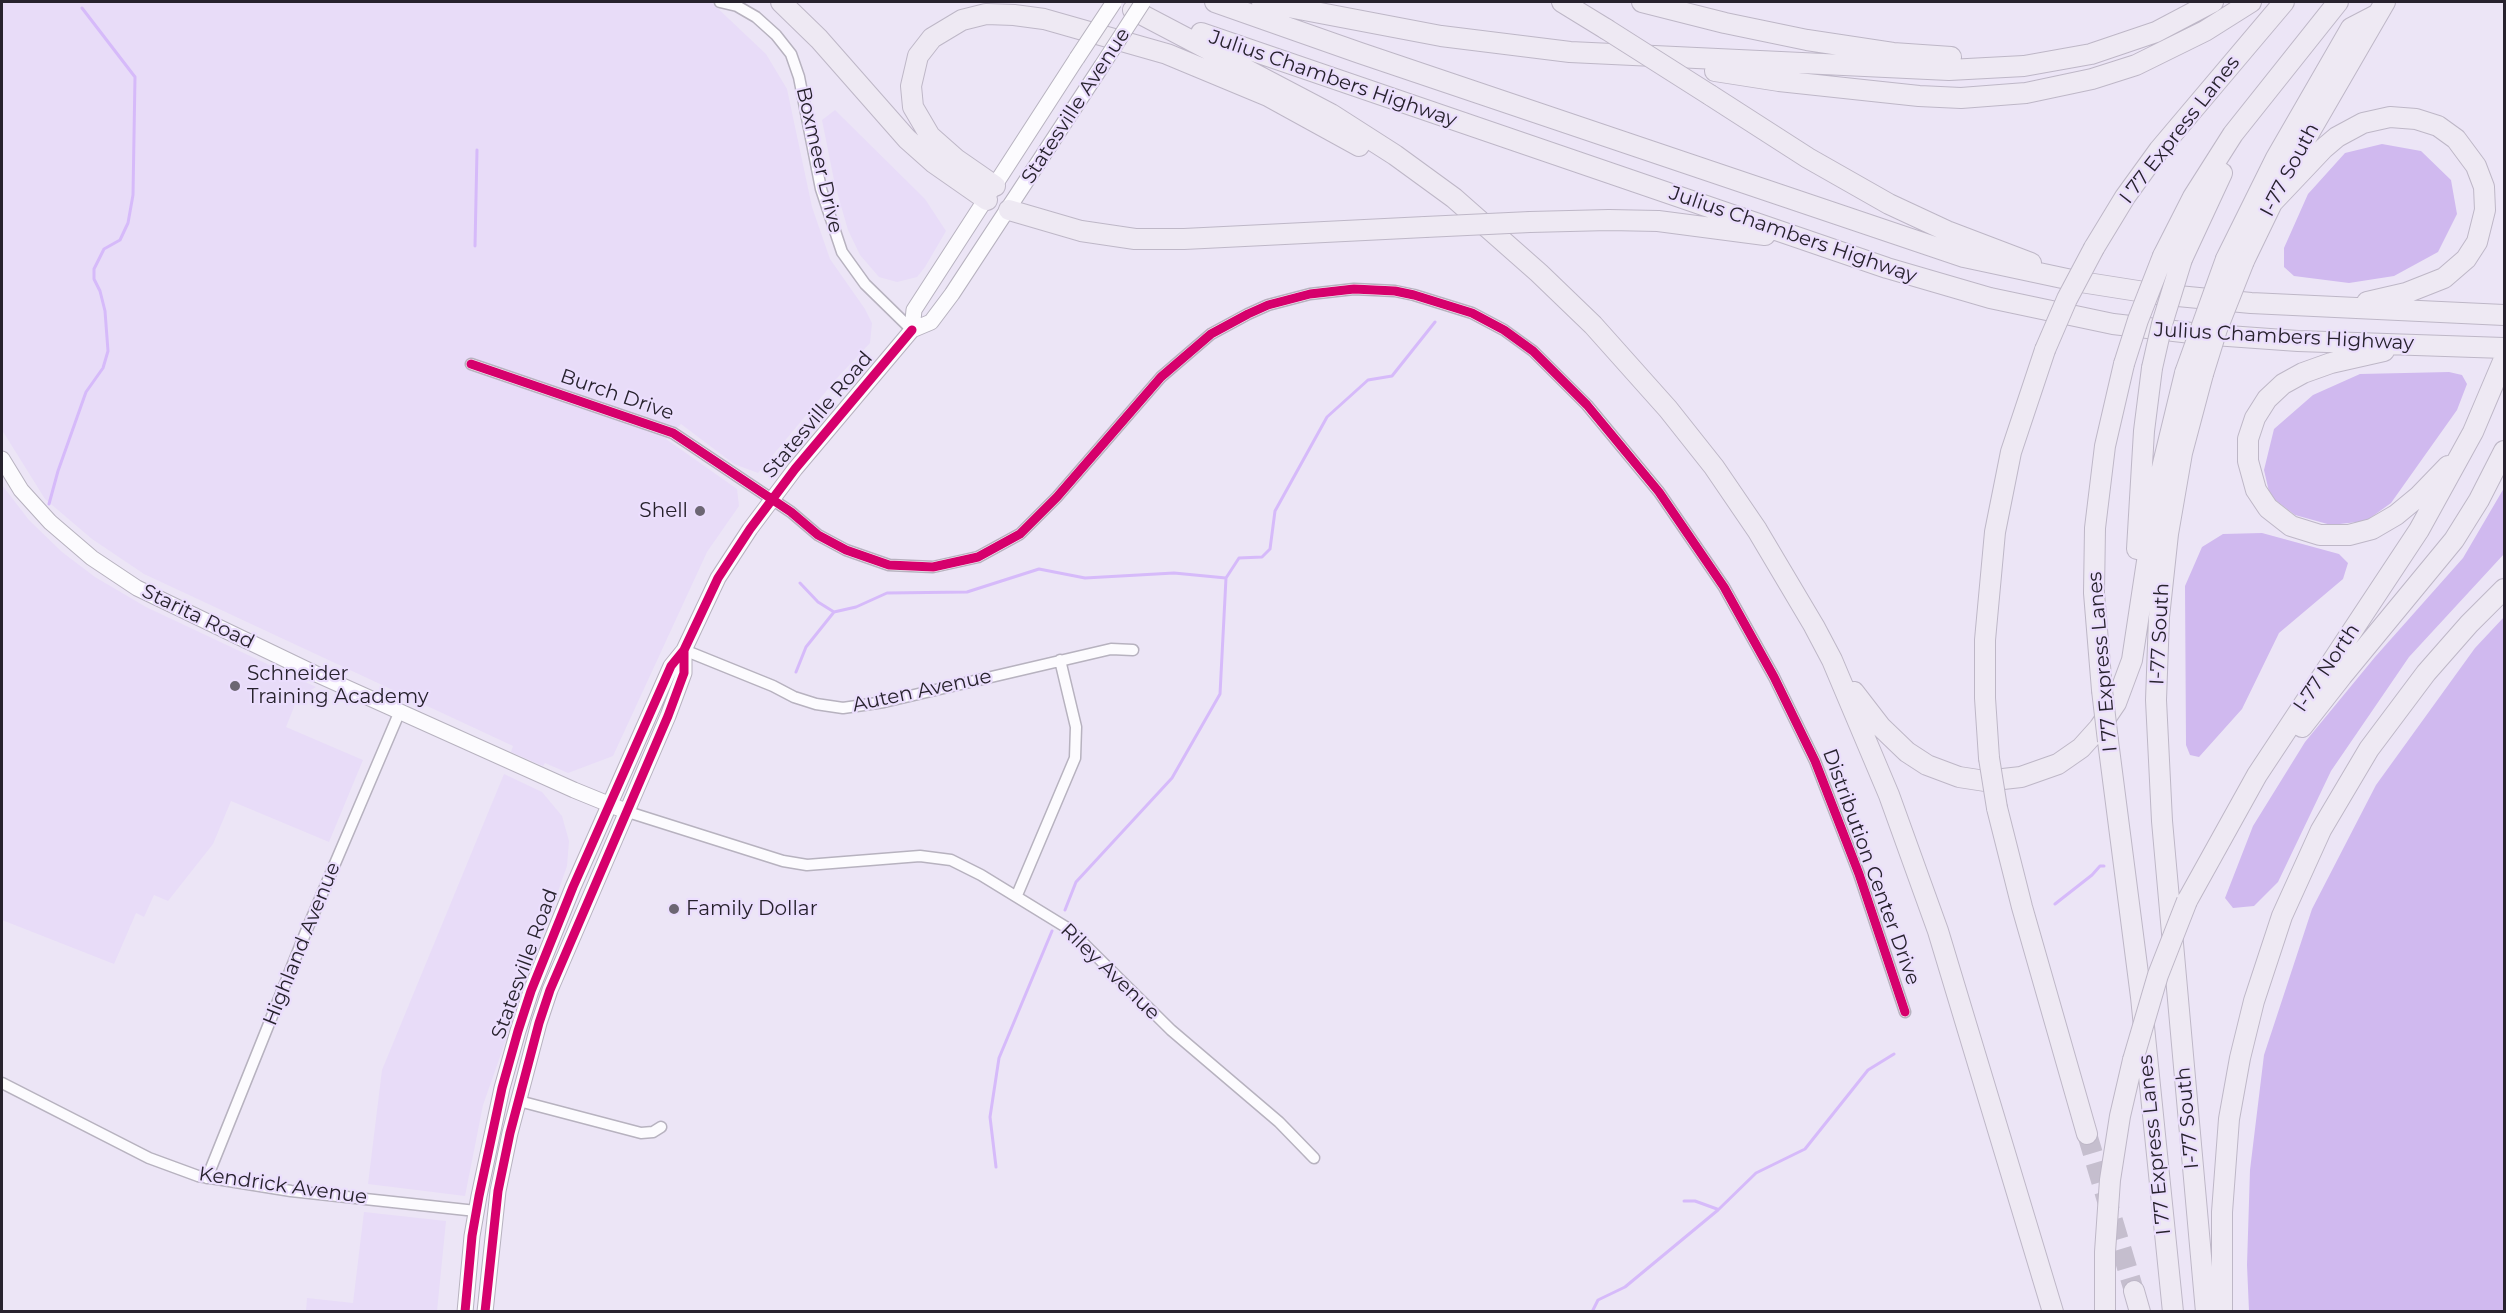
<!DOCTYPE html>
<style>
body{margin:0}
#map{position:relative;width:2506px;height:1313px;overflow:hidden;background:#ece5f6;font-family:Montserrat,sans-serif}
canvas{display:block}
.frame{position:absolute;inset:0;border:3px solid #27222d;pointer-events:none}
</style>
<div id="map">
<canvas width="2506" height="1313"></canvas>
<div class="frame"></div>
</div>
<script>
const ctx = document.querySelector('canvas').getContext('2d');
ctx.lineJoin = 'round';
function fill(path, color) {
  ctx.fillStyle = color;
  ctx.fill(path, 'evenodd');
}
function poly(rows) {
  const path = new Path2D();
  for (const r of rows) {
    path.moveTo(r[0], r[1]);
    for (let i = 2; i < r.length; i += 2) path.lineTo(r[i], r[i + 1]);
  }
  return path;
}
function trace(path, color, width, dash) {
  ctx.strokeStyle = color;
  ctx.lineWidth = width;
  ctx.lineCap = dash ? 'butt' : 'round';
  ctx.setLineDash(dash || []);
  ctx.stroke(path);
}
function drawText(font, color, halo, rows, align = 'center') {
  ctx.font = font + ' Montserrat,sans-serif';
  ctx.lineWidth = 4.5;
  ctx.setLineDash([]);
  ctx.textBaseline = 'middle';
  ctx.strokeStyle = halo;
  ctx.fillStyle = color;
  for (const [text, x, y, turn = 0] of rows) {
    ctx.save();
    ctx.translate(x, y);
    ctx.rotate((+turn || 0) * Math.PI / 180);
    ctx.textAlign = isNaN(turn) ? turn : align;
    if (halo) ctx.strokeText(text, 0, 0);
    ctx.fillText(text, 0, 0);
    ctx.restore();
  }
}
fill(poly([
 [2,2,711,2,766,54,787,89,812,207,830,259,865,309,872,323,870,343,838,377,758,473,734,464,681,424,666,439,737,489,739,506,707,552,613,756,568,773,545,763,543,766,511,752,513,746,144,574,92,539,45,499,2,430],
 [835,110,925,199,946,231,925,267,917,277,897,282,879,277,860,255,848,230,835,185,822,120],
 [2,485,29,520,62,552,95,577,146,607,316,687,298,697,286,727,363,760,329,842,231,801,213,844,168,901,154,895,144,917,136,913,114,964,2,920],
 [504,774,542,792,562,816,569,841,567,866,483,1105,465,1196,368,1184,382,1070],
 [364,1212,446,1221,437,1311,306,1311,307,1298,353,1303]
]), '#e8dcf8');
fill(poly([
 [2382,144,2421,151,2451,180,2457,214,2438,252,2394,276,2349,283,2294,276,2284,267,2284,248,2308,194,2345,153],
 [2449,372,2462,375,2467,384,2457,410,2391,503,2366,521,2331,525,2295,515,2270,496,2264,470,2274,429,2313,395,2360,374],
 [2504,488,2504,554,2409,657,2331,771,2278,882,2254,906,2233,908,2225,898,2253,826,2305,742,2375,657,2463,558],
 [2262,533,2339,554,2348,563,2343,579,2279,633,2242,709,2199,757,2190,755,2186,745,2185,586,2202,547,2223,534],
 [2504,617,2504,1311,2249,1311,2247,1265,2250,1170,2264,1055,2312,909,2376,785,2475,648]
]), '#d0b9ef');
trace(poly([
 [475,246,477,150],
 [49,504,58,471,86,392,103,368,108,351,105,311,100,291,94,279,94,269,104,249,120,240,128,223,133,195,135,77,82,8],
 [800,583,818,602,834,612],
 [796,672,806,647,834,612,856,607,887,593,967,592,1039,569,1085,578,1174,573,1226,578],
 [2055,904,2092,875,2100,866,2104,866],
 [1065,910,1076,882,1172,778,1220,694,1226,578,1239,558,1262,557,1270,549,1275,511,1327,417,1368,380,1392,376,1435,322],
 [996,1167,990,1117,999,1058,1052,931],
 [1684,1201,1695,1201,1717,1209],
 [1592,1312,1598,1300,1625,1287,1718,1210,1756,1173,1805,1149,1868,1070,1894,1054]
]), '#d6bafa', 3);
trace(poly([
 [2087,1134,2134,1291]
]), '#c5bece', 20, [20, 10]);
const street = poly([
 [720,2,737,6,756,17,776,35,791,54,799,77,821,189,842,252,865,284,912,330],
 [471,364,673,433,791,512,818,535,846,550,889,565,933,567,978,557,1020,534,1057,497,1161,377,1211,334,1248,314,1268,305,1310,294,1354,289,1395,291,1414,295,1472,313,1504,330,1533,351,1587,405,1659,492,1724,587,1774,677,1815,761,1859,874,1905,1012],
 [684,650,773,686,794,697,816,704,843,708,884,702,1111,649,1133,650],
 [628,812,783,861,807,865,920,856,951,860,981,875,1069,929,1171,1030,1279,1122,1314,1158],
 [1017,895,1075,758,1076,727,1060,660],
 [2,1083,149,1158,198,1176,291,1191,476,1211],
 [519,1101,641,1133,653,1132,661,1127],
 [207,1178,305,934,400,711]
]);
const secondary = poly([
 [912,330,914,310,1077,58],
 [2,459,21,490,50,522,92,558,137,588,316,674,574,790,628,812],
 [465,1312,472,1236,479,1196,502,1088,518,1031,531,991,573,887,671,666,684,650,718,578,750,529,795,469,912,330,931,322,952,294,1101,67],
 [485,1312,498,1191,510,1133,539,1023,550,990,668,716,684,673,684,650]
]);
const highway = poly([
 [781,2,819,39,907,139,934,163,987,200],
 [1215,2,1360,53,1964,257,2081,282,2157,294,2251,303,2504,315],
 [1262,2,1441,36,1570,52,1949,70,2024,66,2091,54,2156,32,2213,2],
 [1562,2,1606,29],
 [1642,2,1725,23,1807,40,1893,53,1951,57],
 [1133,10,1331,114,1395,155,1454,198,1539,273,1593,325,1668,409,1714,467,1757,530,1814,626,1832,660,1889,795,1938,931,2053,1312],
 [1201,33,1887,268,1990,298,2113,324,2200,334,2298,341,2504,348],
 [1715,71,1779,81,1919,96,1961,98,2026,93,2092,79,2136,65,2205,31,2251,2],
 [1710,95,1808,158,1889,204,1947,231,2031,263],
 [995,186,956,159,930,136,913,107,911,86,918,56,932,38,962,20,986,14,1014,15,1044,19,1167,54,1268,96,1359,146],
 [2270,205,2324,148,2337,137,2363,123,2390,117,2416,119,2438,126,2456,139,2476,166,2484,187,2485,210,2477,242,2466,259,2444,278,2406,293,2367,302],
 [1009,210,1081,231,1135,239,1184,239,1425,227],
 [1530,222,1609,220,1658,221,1765,235],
 [2094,248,2125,197,2159,150,2284,2],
 [2163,256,2193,197,2233,134,2338,2],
 [2182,259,2222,173],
 [2226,259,2276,158,2351,28,2376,15],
 [2244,261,2290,166,2385,2],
 [2384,351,2331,363,2303,373,2283,384,2267,399,2255,418,2248,439,2248,461,2256,490,2268,508,2291,526,2320,535,2349,535,2372,529,2396,515,2419,496,2448,466],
 [2203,374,2182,453,2168,534,2159,617,2156,700,2162,821,2206,1312],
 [2137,549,2144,431,2152,368],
 [2102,690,2094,593,2095,528,2105,446,2124,364],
 [1854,692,1881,727,1907,752,1927,765,1959,777,1985,781,2021,777,2058,764,2081,748,2099,728,2116,703,2132,660,2160,476,2185,373],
 [2302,727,2342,676,2454,540,2479,500,2504,451],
 [2108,741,2141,997,2173,1312],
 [1989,758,1985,698,1985,640,1995,532,2011,452,2045,350],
 [1997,808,2022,907,2087,1134],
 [2187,901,2257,775,2419,530,2473,432,2504,359],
 [2134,1291,2140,1312],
 [2105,1312,2105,1252,2110,1180,2120,1116,2133,1060],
 [2222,1312,2222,1212,2229,1119,2240,1058,2254,1001,2282,916,2321,830,2369,749,2426,673,2469,624,2504,589]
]);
trace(street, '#b7b2bf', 13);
trace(secondary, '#b7b2bf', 17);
trace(highway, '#beb7c7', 22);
trace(street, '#fcfbfe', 10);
trace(secondary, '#fcfbfe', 15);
trace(highway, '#eee9f3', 20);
const secondaryBridge = poly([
 [1077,58,1114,2],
 [1101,67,1143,2]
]);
const highwayBridge = poly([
 [1606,29,1710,95],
 [1425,227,1530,222],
 [2045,350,2067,299,2094,248],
 [2124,364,2138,320,2163,256],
 [2152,368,2162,324,2182,259],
 [2185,373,2226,259],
 [2203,374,2217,329,2244,261],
 [2102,690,2108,741],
 [1989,758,1997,808],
 [2133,1060,2158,975,2187,901]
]);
trace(secondaryBridge, '#b7b2bf', 17, []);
trace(highwayBridge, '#beb7c7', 22, []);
trace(secondaryBridge, '#fcfbfe', 15);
trace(highwayBridge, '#eee9f3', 20);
trace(poly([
 [471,364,673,433,791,512,818,535,846,550,889,565,933,567,978,557,1020,534,1057,497,1161,377,1211,334,1248,314,1268,305,1310,294,1354,289,1395,291,1414,295,1472,313,1504,330,1533,351,1587,405,1659,492,1724,587,1774,677,1815,761,1859,874,1905,1012],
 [465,1312,472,1236,479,1196,502,1088,518,1031,531,991,573,887,671,666,684,650,718,578,750,529,795,469,912,330],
 [485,1312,498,1191,510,1133,539,1023,550,990,668,716,684,673,684,650]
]), '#d6006c', 9);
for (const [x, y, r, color] of [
 [700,511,6,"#6c6673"],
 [235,686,6,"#6c6673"],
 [674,909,6,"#6c6673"]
]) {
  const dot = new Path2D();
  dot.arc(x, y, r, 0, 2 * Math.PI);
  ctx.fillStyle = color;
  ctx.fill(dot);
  trace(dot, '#ebdefd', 2);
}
drawText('20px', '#27222d', '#ebdefd', [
 ["Julius Chambers Highway",1333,79,19],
 ["Statesville Avenue",1076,106,-57],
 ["I 77 Express Lanes",2180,130,-52],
 ["Boxmeer Drive",819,160,77],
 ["I-77 South",2290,170,-62],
 ["Julius Chambers Highway",1793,235,19],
 ["Julius Chambers Highway",2284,337,3],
 ["Burch Drive",617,395,19],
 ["Statesville Road",818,415,-50],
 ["Starita Road",198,617,26],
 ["I-77 South",2160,634,-87],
 ["I 77 Express Lanes",2103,662,-95],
 ["I-77 North",2327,668,-56],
 ["Auten Avenue",922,691,-12],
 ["Distribution Center Drive",1871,867,70],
 ["Highland Avenue",302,944,-68],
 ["Statesville Road",525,964,-70],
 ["Riley Avenue",1110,972,44],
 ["I-77 South",2188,1118,-95],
 ["I 77 Express Lanes",2155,1145,-96],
 ["Kendrick Avenue",283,1186,8]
]);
drawText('20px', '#27222d', '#ebdefd', [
 ["Shell",688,511,"right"],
 ["Schneider",247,674],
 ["Training Academy",247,697],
 ["Family Dollar",686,909]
], 'left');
</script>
